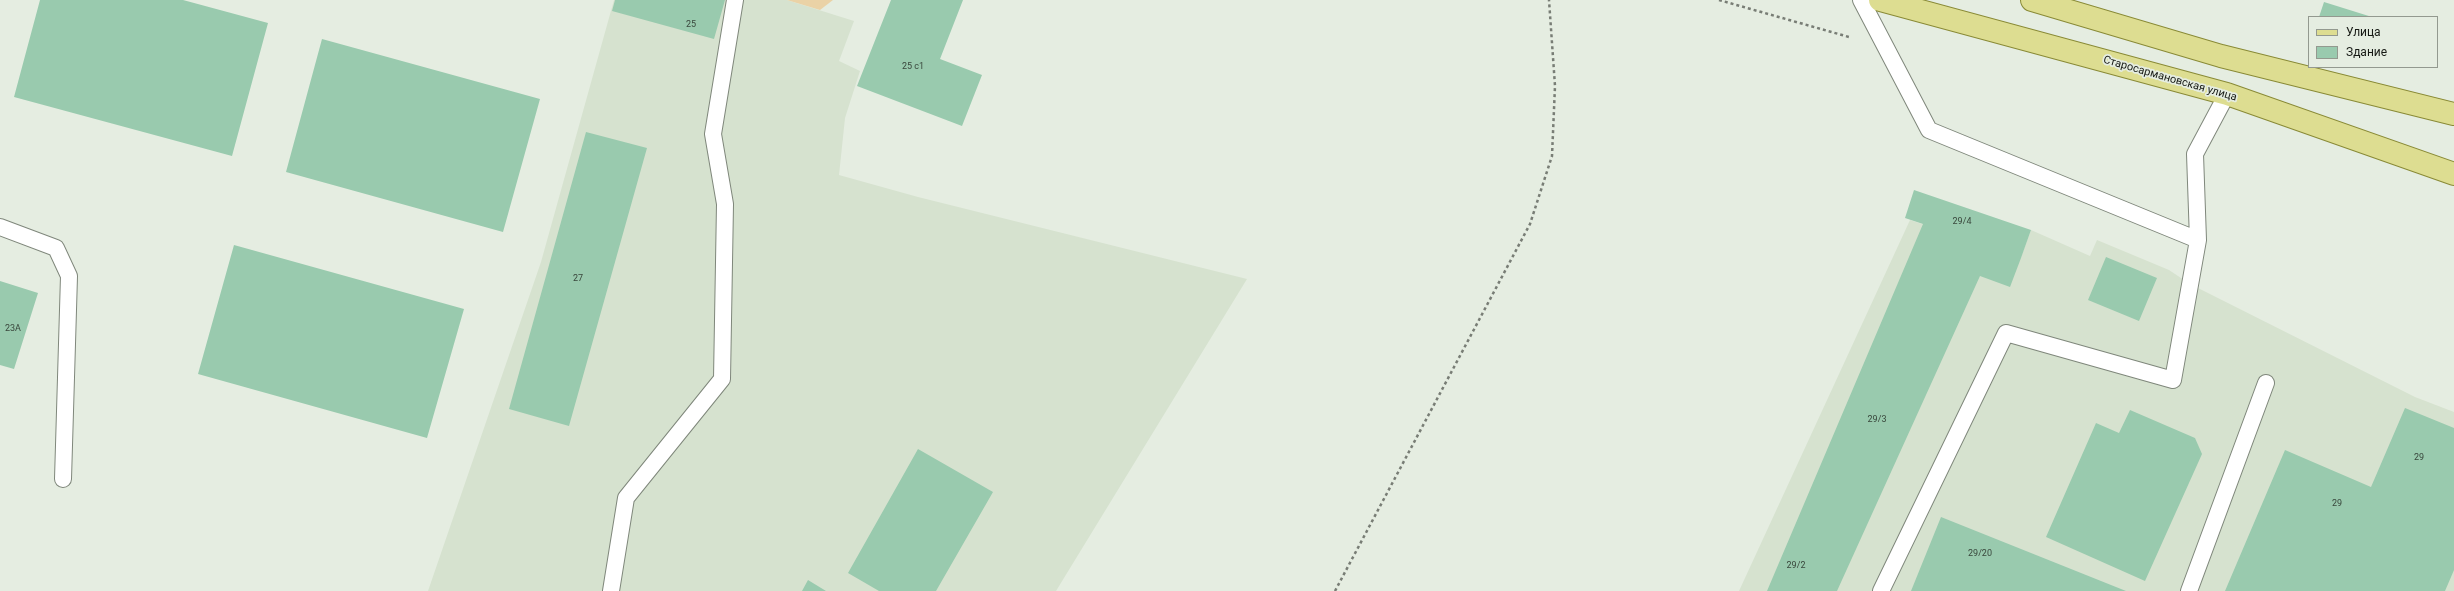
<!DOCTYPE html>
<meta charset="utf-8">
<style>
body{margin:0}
#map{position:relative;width:2454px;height:591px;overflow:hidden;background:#e5ede1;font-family:Roboto,sans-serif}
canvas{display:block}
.legend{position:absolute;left:2308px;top:16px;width:130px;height:52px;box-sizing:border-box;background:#e5ede1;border:1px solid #93998f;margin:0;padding:5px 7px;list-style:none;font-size:12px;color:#171a15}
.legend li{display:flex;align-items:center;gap:8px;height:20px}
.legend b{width:20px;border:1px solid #93998f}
</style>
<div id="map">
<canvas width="2454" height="591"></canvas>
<ul class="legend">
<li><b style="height:5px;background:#dddd91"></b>Улица</li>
<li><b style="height:11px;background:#99caae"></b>Здание</li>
</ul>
</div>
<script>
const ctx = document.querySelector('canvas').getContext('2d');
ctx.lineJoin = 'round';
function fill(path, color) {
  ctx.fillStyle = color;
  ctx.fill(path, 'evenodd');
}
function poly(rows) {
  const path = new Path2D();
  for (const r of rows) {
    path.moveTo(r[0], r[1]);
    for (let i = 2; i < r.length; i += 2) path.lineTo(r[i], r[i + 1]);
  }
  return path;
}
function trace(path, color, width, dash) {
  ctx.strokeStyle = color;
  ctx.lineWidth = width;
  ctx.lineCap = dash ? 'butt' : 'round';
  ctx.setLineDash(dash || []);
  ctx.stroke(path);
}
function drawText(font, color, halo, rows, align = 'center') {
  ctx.font = font + ' Roboto,sans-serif';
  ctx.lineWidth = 3.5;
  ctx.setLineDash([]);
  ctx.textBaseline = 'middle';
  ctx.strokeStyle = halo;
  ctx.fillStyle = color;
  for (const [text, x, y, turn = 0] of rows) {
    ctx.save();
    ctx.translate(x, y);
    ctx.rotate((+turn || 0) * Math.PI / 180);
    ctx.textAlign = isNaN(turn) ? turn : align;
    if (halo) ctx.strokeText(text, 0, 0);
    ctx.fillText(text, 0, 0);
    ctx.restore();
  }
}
fill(poly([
 [614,0,787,0,854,21,839,61,860,71,845,118,839,175,918,197,1247,279,1056,591,428,591,541,262],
 [1910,220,2021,257,2031,230,2090,256,2097,240,2169,270,2190,284,2415,397,2454,412,2454,591,1739,591]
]), '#d6e2cf');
fill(poly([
 [787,0,833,0,820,10]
]), '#ead2a6');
fill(poly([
 [40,0,183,0,268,23,232,156,14,97],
 [615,0,725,0,714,39,612,11],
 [891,0,963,0,940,59,982,75,962,126,857,86],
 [2324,2,2372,17,2319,17],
 [322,39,540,99,503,232,286,172],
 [586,132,647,148,569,426,509,409],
 [1914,190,2031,230,2021,258,2010,287,1980,276,1837,591,1767,591,1923,224,1905,218],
 [234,245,464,309,427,438,198,374],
 [2106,257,2157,278,2139,321,2088,300],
 [0,281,38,293,14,369,0,365],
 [2405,408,2454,428,2454,570,2445,591,2225,591,2285,450,2371,487],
 [2130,410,2195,438,2202,454,2145,581,2046,537,2096,423,2119,433],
 [918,449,993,492,936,591,879,591,848,573],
 [1941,517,2126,591,1911,591],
 [808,580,826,591,802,591]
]), '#99caae');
const service = poly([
 [1861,0,1929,130,2198,240],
 [0,227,56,248,69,276,63,479],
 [611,591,626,498,722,379,725,204,713,134,735,0],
 [1881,591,2006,333,2173,380,2198,240,2195,154,2227,94],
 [2189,591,2266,383]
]);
const primary = poly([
 [1880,0,2227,94,2454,174],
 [2032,0,2221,56,2454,114]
]);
trace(service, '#7f877b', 18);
trace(primary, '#898a36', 24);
trace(poly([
 [1719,0,1849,37],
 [1335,591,1530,224,1552,156,1555,86,1549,0]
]), '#787d75', 2.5, [3, 3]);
trace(service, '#fff', 16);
trace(primary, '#dddd91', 22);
drawText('9px', '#38463b', null, [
 ["25",691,25],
 ["25 с1",913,67],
 ["29/4",1962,222],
 ["27",578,279],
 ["23А",13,329],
 ["29/3",1877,420],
 ["29",2419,458],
 ["29",2337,504],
 ["29/20",1980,554],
 ["29/2",1796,566]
]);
drawText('11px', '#171a15', '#e5ede1', [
 ["Старосармановская улица",2170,79,16]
]);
</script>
